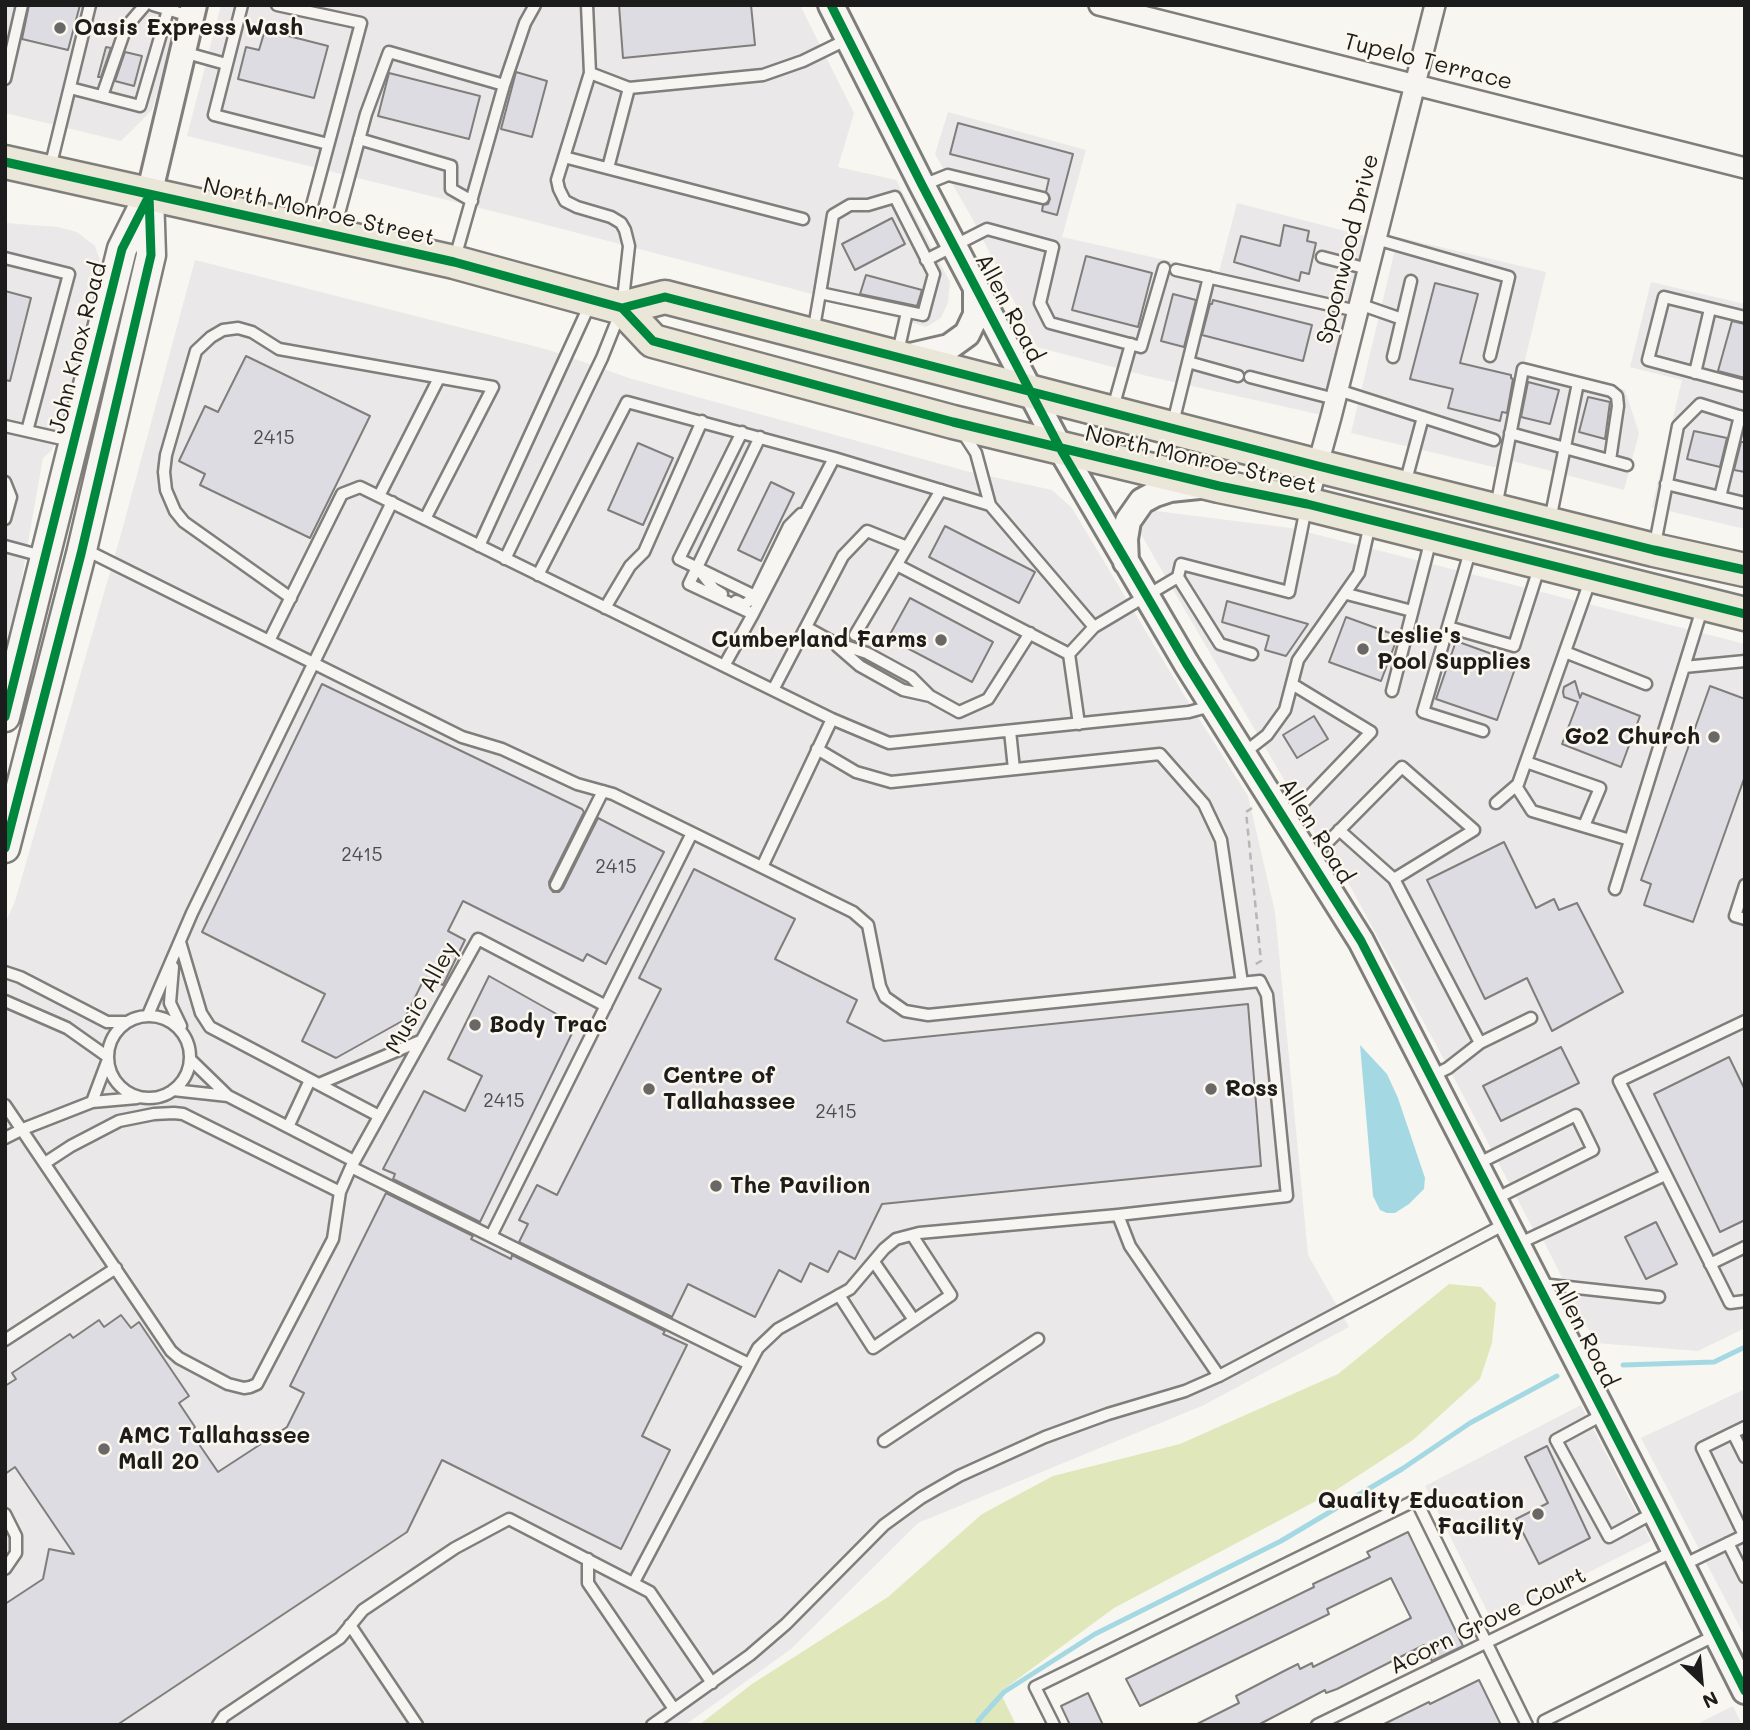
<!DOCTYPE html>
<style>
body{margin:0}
#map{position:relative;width:1750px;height:1730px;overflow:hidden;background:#f8f6f0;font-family:Mali,sans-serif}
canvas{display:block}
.frame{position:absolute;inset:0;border:7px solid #1c1c1c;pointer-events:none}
.north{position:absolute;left:1666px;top:1646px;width:70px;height:70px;-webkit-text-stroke:5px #fbf7ec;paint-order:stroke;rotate:154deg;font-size:19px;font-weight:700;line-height:28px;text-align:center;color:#1c1c1c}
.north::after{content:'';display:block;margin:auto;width:24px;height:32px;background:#1c1c1c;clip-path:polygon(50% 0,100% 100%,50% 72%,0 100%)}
</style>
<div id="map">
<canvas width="1750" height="1730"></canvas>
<div class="frame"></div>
<div class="north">N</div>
</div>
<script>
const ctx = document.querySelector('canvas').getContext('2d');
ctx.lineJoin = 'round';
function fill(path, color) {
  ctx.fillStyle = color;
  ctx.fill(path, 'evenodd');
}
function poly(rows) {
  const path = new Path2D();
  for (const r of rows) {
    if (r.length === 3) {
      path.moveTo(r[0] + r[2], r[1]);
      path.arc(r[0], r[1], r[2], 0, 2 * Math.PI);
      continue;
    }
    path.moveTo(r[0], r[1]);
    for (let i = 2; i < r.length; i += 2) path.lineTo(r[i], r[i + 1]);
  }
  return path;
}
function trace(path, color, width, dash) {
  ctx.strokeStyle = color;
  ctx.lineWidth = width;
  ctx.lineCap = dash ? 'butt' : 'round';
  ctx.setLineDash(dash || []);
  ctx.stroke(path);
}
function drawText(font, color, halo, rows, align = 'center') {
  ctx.font = font + ' Mali,sans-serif';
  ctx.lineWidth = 5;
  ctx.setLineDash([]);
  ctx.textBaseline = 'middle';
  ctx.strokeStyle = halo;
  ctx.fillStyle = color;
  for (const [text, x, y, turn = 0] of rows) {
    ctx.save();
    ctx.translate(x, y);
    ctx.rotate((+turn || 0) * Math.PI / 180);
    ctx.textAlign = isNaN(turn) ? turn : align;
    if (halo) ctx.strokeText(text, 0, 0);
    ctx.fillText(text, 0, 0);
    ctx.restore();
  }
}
fill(poly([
 [5,5,183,5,152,110,121,141,5,113],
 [221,5,800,5,854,113,838,167,896,180,950,282,948,302,941,318,926,327,801,291,512,216,187,136],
 [948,112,1086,150,1062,237,1219,272,1237,203,1376,239,1331,417,1147,376,1037,347,972,218,935,154],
 [5,223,58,227,77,232,95,246,100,260,62,426,52,450,43,458,15,616,5,653],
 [1398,237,1546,272,1524,364,1625,390,1639,433,1624,490,1501,458,1498,468,1351,433],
 [195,260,549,350,632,379,966,471,1052,490,1072,508,1184,695,1248,796,1275,912,1308,1255,1349,1327,1204,1405,918,1523,791,1649,685,1725,5,1725,5,924,15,901,121,534],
 [1651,282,1745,304,1745,529,1652,507,1682,380,1630,367],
 [1140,509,1291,528,1745,644,1745,1328,1698,1351,1595,1343,1544,1242,1532,1227,1462,1093,1342,871,1314,831,1154,557,1140,532,1137,517],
 [1745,1389,1745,1637,1641,1438],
 [1581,1405,1651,1541,1492,1621,1425,1486],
 [1733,1706,1742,1725,1695,1725]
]), '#eae8e9');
fill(poly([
 [1449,1284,1481,1287,1496,1303,1492,1343,1480,1379,1413,1440,1333,1492,1114,1608,1000,1692,1016,1725,699,1725,752,1684,888,1597,982,1514,1053,1476,1180,1444,1338,1374]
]), '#e0e7ba');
fill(poly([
 [1360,1045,1387,1074,1398,1098,1425,1178,1424,1189,1409,1204,1395,1213,1387,1213,1380,1210,1373,1196]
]), '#a4d9e4');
trace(poly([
 [1623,1365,1714,1362,1745,1347],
 [978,1725,978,1721,1004,1692,1095,1634,1281,1541,1402,1469,1470,1423,1557,1376]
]), '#a4d9e4', 5);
const building = poly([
 [29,5,80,5,68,50,22,39,29,5],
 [619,5,751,5,755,45,623,58,619,5],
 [265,30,328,46,314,98,238,79,246,47,259,50,265,30],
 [106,47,111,48,101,77,98,77,106,47],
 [125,52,142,56,134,86,115,81,125,52],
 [516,72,547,81,532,137,501,129,516,72],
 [389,73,480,96,469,139,378,116,389,73],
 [958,123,1073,154,1057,215,1042,211,1043,205,1048,204,1050,199,1046,192,1049,179,950,154,958,123],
 [892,218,905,244,855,270,842,244,892,218],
 [1284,225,1309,231,1307,241,1316,243,1309,274,1301,272,1299,281,1234,262,1241,236,1280,246,1284,225],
 [1086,256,1152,273,1138,327,1072,310,1086,256],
 [866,275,922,290,917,306,860,294,866,275],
 [1435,283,1478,294,1460,363,1511,375,1511,378,1513,379,1507,413,1502,412,1500,421,1448,408,1453,389,1410,379,1435,283],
 [5,291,31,298,10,381,5,380,5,291],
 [1173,294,1196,300,1184,347,1161,341,1173,294],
 [1213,300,1312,325,1303,361,1202,335,1210,304,1212,304,1213,300],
 [1732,321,1745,324,1745,378,1718,371,1732,321],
 [246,356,370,416,310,538,200,485,205,474,179,461,205,406,218,412,246,356],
 [1528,382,1559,390,1550,424,1521,417,1528,382],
 [1588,397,1610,402,1605,439,1579,432,1588,397],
 [1694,431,1727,438,1720,467,1687,459,1694,431],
 [1741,442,1745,442,1745,472,1734,470,1741,442],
 [638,443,673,458,643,525,608,510,638,443],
 [771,482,794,493,761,561,738,550,771,482],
 [945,526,1035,572,1019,603,929,557,945,526],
 [910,598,993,642,972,682,888,638,910,598],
 [1227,601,1308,624,1286,656,1265,650,1269,636,1222,622,1227,601],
 [1346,617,1398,636,1381,681,1329,662,1346,617],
 [1456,641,1517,663,1497,720,1436,699,1456,641],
 [1575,681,1580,698,1582,693,1640,716,1621,767,1562,744,1578,702,1564,697,1563,692,1564,687,1575,681],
 [322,684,582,809,584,812,549,882,550,888,553,892,559,892,563,888,598,818,664,852,606,964,587,954,583,961,463,901,448,931,465,940,443,985,425,977,404,1020,336,1058,302,1041,325,994,202,932,322,684],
 [1710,686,1745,699,1745,776,1693,922,1644,905,1651,884,1641,880,1710,686],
 [1314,716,1328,739,1297,758,1283,735,1314,716],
 [1504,842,1536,908,1554,899,1559,910,1577,903,1623,992,1552,1031,1527,978,1485,999,1427,880,1504,842],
 [694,869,795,919,775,959,857,1000,847,1022,884,1041,1248,1004,1261,1166,882,1204,855,1259,839,1251,828,1272,810,1263,801,1282,779,1270,755,1317,688,1284,672,1317,519,1242,528,1224,519,1220,537,1185,557,1195,661,989,639,978,694,869],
 [489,976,576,1025,480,1222,393,1179,395,1174,383,1169,424,1091,465,1111,482,1076,448,1059,489,976],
 [1561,1047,1579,1083,1501,1121,1483,1086,1561,1047],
 [1729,1057,1745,1090,1745,1220,1720,1232,1654,1094,1729,1057],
 [386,1193,473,1236,471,1239,511,1259,512,1255,665,1331,663,1334,687,1345,642,1436,670,1450,621,1549,442,1460,407,1532,117,1725,5,1725,5,1604,43,1579,49,1549,74,1554,15,1467,5,1474,5,1386,16,1379,12,1373,70,1334,73,1338,99,1320,104,1327,121,1315,131,1328,139,1322,189,1396,179,1403,195,1427,190,1431,218,1472,287,1427,304,1393,290,1386,386,1193],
 [1656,1222,1677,1264,1646,1279,1625,1237,1656,1222],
 [1547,1446,1590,1538,1539,1564,1516,1519,1548,1503,1525,1457,1547,1446],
 [1408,1532,1463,1646,1432,1661,1424,1645,1337,1689,1326,1693,1325,1690,1258,1725,1195,1725,1239,1703,1236,1696,1284,1671,1298,1664,1300,1669,1312,1663,1313,1667,1411,1618,1391,1578,1327,1609,1329,1614,1140,1706,1126,1679,1314,1587,1313,1584,1370,1557,1367,1552,1408,1532],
 [1479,1680,1501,1725,1382,1725,1429,1702,1430,1704,1479,1680],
 [1088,1693,1103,1725,1070,1725,1061,1706,1088,1693]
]);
fill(building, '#dcdce2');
trace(building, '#7f7e7b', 2);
const service = poly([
 [153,5,190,16],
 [242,5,214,115,328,144],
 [277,5,361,23,307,224],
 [587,5,590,73],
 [183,52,226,64],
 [5,79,22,5],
 [70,88,140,106,168,10],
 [102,96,126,27,145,5],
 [359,139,451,166,451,189,472,201],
 [564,157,803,219],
 [50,168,90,5],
 [608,168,629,88],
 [923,185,948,175,1043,198],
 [334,232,366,114,389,52,504,85],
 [1376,239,1509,277,1490,356],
 [1322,257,1368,269],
 [5,258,69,274,27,431],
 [455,258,504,85,525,23,535,5],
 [926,260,987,229,1053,247,1040,303,1050,323,1141,347,1164,268],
 [1176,270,1357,311],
 [1359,304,1402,319],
 [1745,317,1664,297,1648,360,1745,386],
 [813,333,820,293,833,215,850,205,868,205,895,197,934,274,923,315,820,293],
 [898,352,907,312],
 [1393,357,1411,281],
 [1188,362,1238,376],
 [1695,373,1710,309],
 [1250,377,1335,399],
 [1338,390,1494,440],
 [1113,408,1131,344],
 [1173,423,1209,277],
 [5,426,71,441],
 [742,432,679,559,755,596],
 [963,433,976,453,990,505,1094,627],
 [1510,433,1627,465],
 [5,482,11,497,5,519],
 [1405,484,1423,417],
 [1666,484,1745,503],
 [379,496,439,378],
 [1720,497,1740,416],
 [1496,507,1523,369,1611,391,1617,396,1618,406,1610,460],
 [1550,520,1578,383],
 [1655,544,1678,426,1700,404,1745,418],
 [5,546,42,556],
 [479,546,590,304],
 [1471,548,1423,712,1483,731],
 [84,549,462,737,502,749,577,784,613,794,853,912,868,925,880,986,885,997,905,1011,928,1015,1260,981,1267,995,1287,1196,1118,1215,919,1233,896,1239,884,1249,850,1289,778,1329,758,1348,634,1582],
 [505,559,602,358,622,308,629,246,625,230,621,223,611,217,577,207,565,201,559,189,557,180,590,73,629,88,763,75,803,61,848,39],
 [897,565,1069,654],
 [699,570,714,589,722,594],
 [538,575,627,402,834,458,990,505],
 [1178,577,1220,644,1252,654],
 [1347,594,1412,611],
 [291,598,184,522,175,511,166,490,164,472,166,455,196,351,211,337,223,330,238,328,252,332,279,349,493,387,425,519],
 [736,601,744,605,755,596,789,526,801,514],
 [605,608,630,566,644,552,702,421],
 [753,614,689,584,760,437],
 [806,627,833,642,867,653,911,677,930,696,959,712,988,699,1030,633],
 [1448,627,1514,646,1539,568],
 [855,635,941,490],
 [269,641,342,494,360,487,832,719,889,743,1189,712,1211,706],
 [837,646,860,666,903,690,930,696],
 [1565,652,1646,684],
 [724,666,753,614,834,458],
 [1684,667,1745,661],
 [773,690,843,556,867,531,907,547],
 [1392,691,1431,539],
 [1079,724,1069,654,1094,627,1178,577,1181,564,1289,592,1306,508],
 [1010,731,1014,769],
 [817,749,856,772,891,782,1160,754,1204,804,1221,840,1242,983],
 [1244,753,1267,735,1285,710,1298,660,1359,573,1370,524],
 [1526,762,1600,788,1584,826],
 [1516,786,1532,811,1630,840],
 [1496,803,1518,784,1591,578],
 [1285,817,1300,806,1371,732,1292,684],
 [1339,830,1394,879,1480,1043],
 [1311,859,1402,767,1474,830,1394,879],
 [762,867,832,719],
 [556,885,603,791],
 [1745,885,1735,916,1745,919],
 [1615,889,1702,609],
 [180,942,201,1013,210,1027,379,1116],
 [173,967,170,1003,181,1026],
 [5,972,20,977,107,1022,126,1022],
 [5,1001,67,1028,108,1057],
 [148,1015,192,913,392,502],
 [149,1057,41],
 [1745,1021,1619,1081,1730,1303,1745,1301],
 [191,1060,228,1096,354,1161],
 [1432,1076,1448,1068,1480,1043,1531,1018],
 [319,1084,420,1041],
 [173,1090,228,1096],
 [92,1102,107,1062],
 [5,1105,171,1351,179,1358,228,1384,244,1388,250,1387,257,1384,333,1239,340,1192,351,1167,478,939,606,1006],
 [288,1127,310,1080],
 [5,1138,23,1129,92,1102,137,1098],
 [45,1163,71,1146,119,1121,154,1114,174,1113,183,1114,340,1192],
 [1477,1164,1576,1115,1593,1150,1495,1199],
 [351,1167,749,1364],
 [1118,1215,1130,1246,1219,1376],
 [491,1236,692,833],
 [1518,1244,1665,1175],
 [874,1262,914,1320],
 [1710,1264,1745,1247],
 [1541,1284,1659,1297],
 [839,1295,873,1348,951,1295,912,1235],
 [5,1340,116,1268],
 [1604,1414,1556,1440,1609,1537,1655,1512],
 [1733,1433,1745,1457],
 [884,1441,1038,1339],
 [5,1514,16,1536,16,1553,5,1569],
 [1744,1535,1702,1448,1745,1427],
 [1728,1543,1745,1577],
 [588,1559,588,1583,674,1709],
 [1683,1565,1745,1535],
 [350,1625,417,1725],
 [1544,1721,1716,1635],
 [218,1725,224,1716,340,1638,363,1610,455,1548,509,1519,650,1592,712,1683],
 [652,1725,750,1655,786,1624,884,1525,921,1498,959,1476,1045,1437,1108,1414,1185,1391,1219,1376,1505,1224],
 [1054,1725,1035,1687,1416,1500,1527,1725],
 [1317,1725,1674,1551]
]);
const minor = poly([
 [1099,5,1745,168],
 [1307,504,1331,417,1435,5]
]);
const tertiary = poly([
 [831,5,922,185,1060,448,1186,663,1361,941,1655,1512,1745,1691],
 [149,195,194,5],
 [906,357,949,347,967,334,976,315,976,289],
 [1126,562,1125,539,1128,521,1142,501,1155,494,1170,489,1199,486]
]);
const secondary = poly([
 [5,717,122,249,148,197],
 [5,848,81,554,151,255,149,195]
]);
const primary = poly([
 [5,162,454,262,622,308,665,297,1318,466,1654,550,1745,570],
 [622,308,653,341,953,422,1219,486,1307,504,1745,614]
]);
trace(service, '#7f7e7b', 15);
trace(minor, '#7f7e7b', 24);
trace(tertiary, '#7f7e7b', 30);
trace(secondary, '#7f7e7b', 33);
trace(primary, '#7f7e7b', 37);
trace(poly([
 [1252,808,1246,812,1261,961,1254,965]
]), '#b7b6b4', 2.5, [7, 5]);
trace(service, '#f6f5f1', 10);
trace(minor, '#f6f5f1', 19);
trace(tertiary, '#f6f5f1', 24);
trace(secondary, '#f6f5f1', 28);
trace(primary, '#eae6d8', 32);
trace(poly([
 [831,5,922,185,1060,448,1186,663,1361,941,1655,1512,1745,1691],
 [5,162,454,262,622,308,665,297,1318,466,1654,550,1745,570],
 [622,308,653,341,953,422,1219,486,1307,504,1745,614],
 [5,717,122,249,148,198],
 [5,848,81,554,151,255,149,195]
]), '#00873e', 9);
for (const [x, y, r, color] of [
 [60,28,7,"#696866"],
 [941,640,7,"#696866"],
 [1363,649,7,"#696866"],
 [1714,737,7,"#696866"],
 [475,1025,7,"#696866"],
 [649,1089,7,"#696866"],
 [1211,1089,7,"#696866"],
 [716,1186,7,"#696866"],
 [104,1449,7,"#696866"],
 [1538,1514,7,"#696866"]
]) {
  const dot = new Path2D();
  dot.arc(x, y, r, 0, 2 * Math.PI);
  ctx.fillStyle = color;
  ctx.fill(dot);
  trace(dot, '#fbf7ec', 2.5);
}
drawText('19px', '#4c4c4e', null, [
 ["2415",274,438],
 ["2415",362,855],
 ["2415",616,867],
 ["2415",504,1101],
 ["2415",836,1112]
]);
drawText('bold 23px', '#1c1c1c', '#fbf7ec', [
 ["Oasis Express Wash",74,28],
 ["Leslie's",1377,636],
 ["Pool Supplies",1377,662],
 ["Cumberland Farms",927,640,"right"],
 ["Go2 Church",1700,737,"right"],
 ["Body Trac",489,1025],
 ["Centre of",663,1076],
 ["Tallahassee",663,1102],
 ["Ross",1225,1089],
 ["The Pavilion",730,1186],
 ["AMC Tallahassee",118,1436],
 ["Mall 20",118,1462],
 ["Quality Education",1524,1501,"right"],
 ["Facility",1524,1527,"right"]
], 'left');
drawText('23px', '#1c1c1c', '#fbf7ec', [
 ["Tupelo Terrace",1428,62,14],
 ["North Monroe Street",319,212,13],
 ["Spoonwood Drive",1348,249,-76],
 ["Allen Road",1009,308,62],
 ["John Knox Road",78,348,-76],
 ["North Monroe Street",1201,460,13],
 ["Allen Road",1316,831,58],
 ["Music Alley",422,998,-61],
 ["Allen Road",1584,1333,63],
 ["Acorn Grove Court",1488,1621,-26]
]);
</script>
